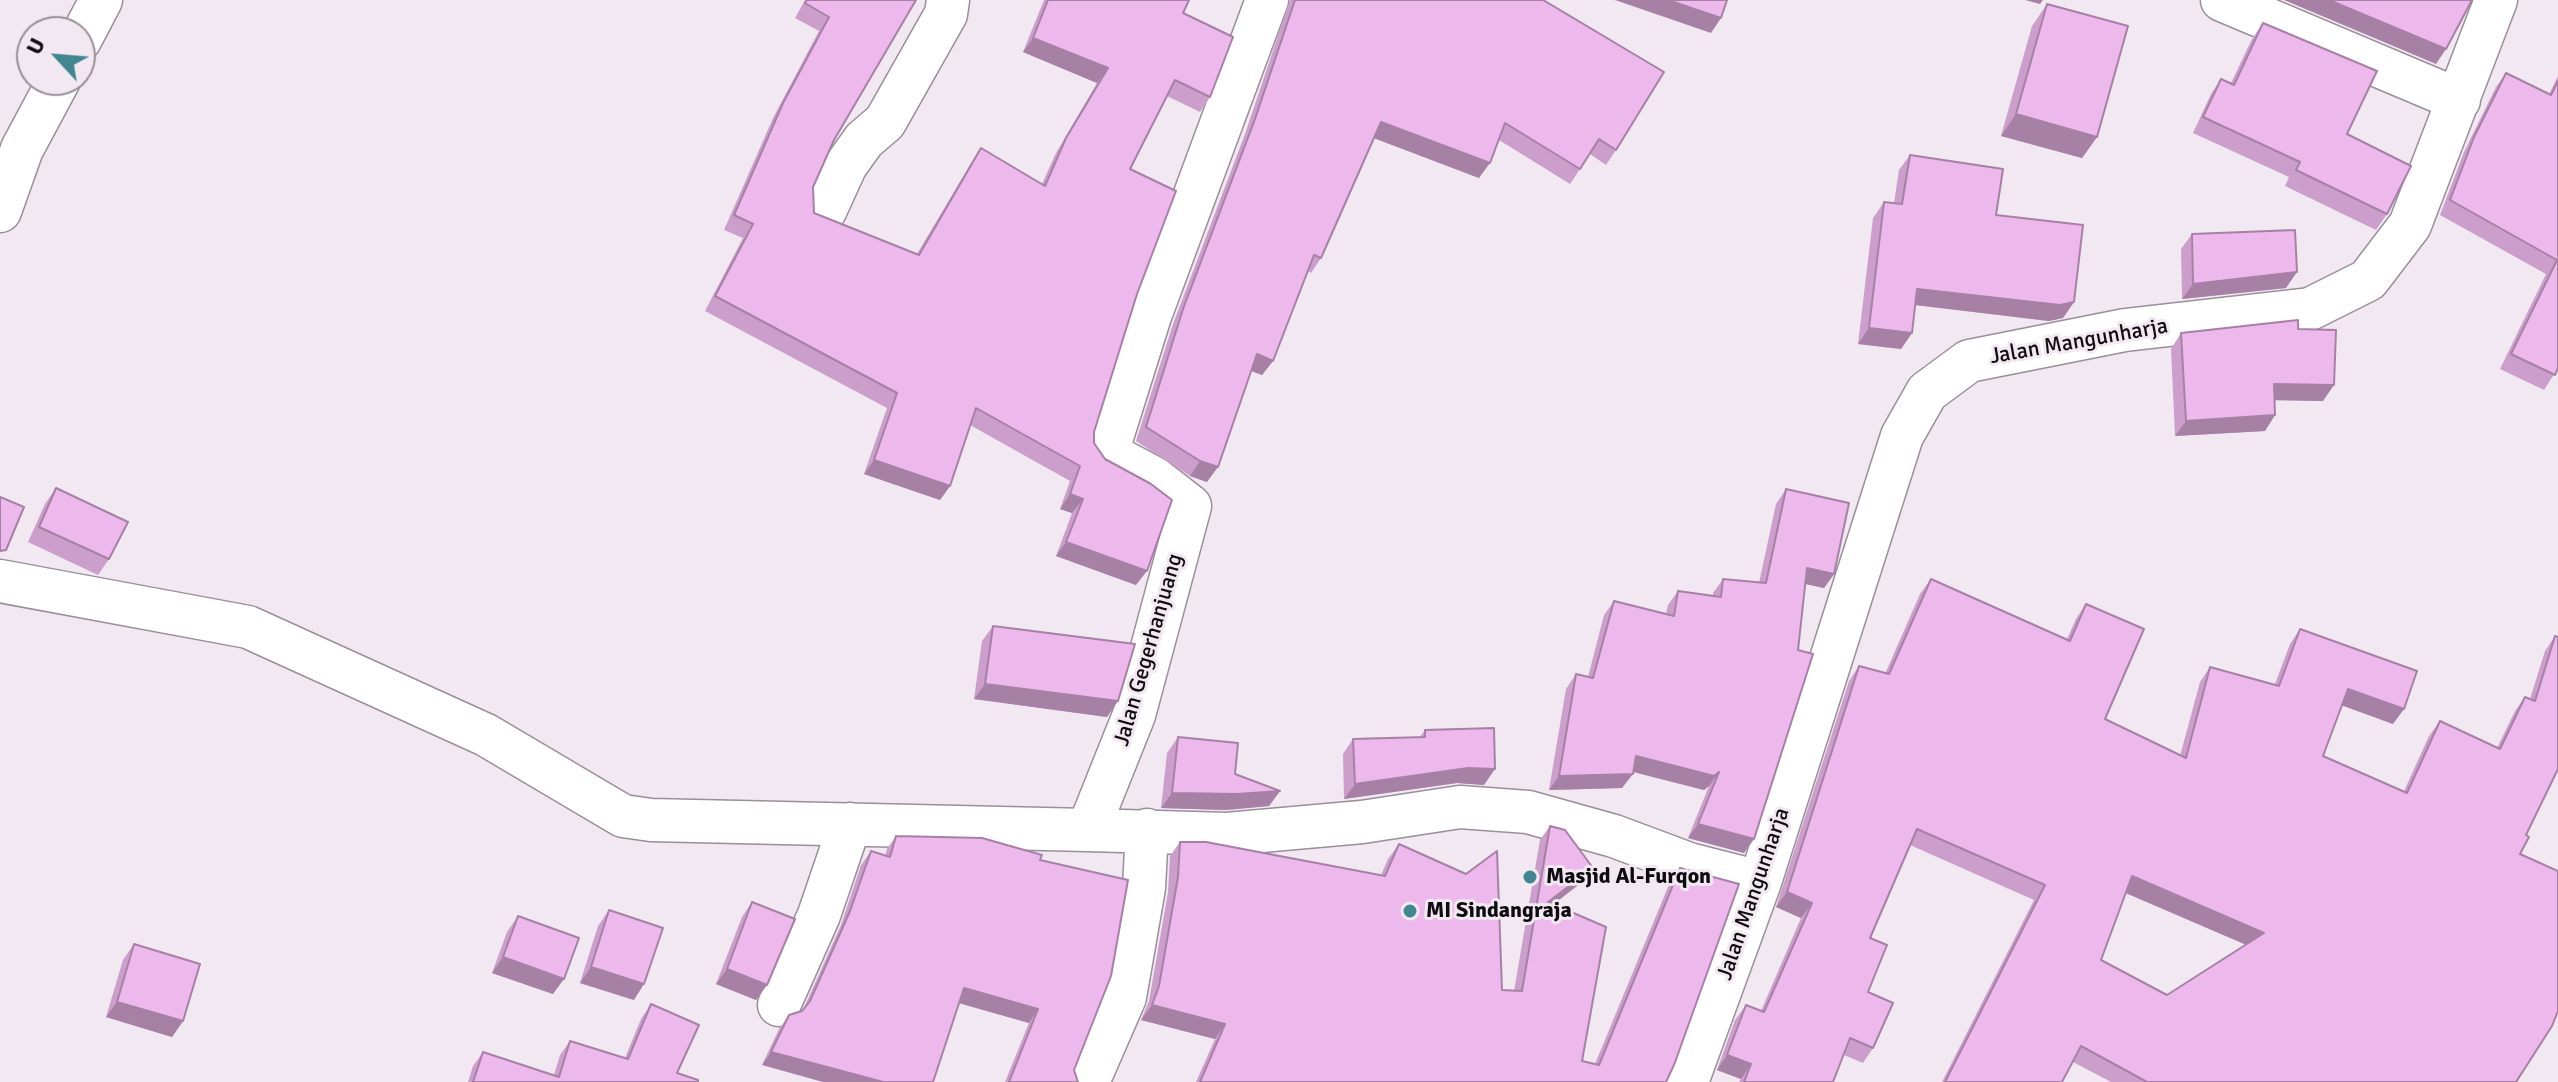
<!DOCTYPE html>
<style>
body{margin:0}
#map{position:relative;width:2558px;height:1082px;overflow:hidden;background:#f2e8f2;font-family:Signika,sans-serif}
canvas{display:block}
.north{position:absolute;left:16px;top:16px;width:80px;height:80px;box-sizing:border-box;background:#f2e8f2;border:2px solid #979097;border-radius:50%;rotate:296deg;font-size:22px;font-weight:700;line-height:32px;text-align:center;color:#0f0c0f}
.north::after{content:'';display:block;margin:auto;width:28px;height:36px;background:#418791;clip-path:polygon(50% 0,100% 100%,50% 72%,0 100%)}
</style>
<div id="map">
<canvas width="2558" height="1082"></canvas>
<div class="north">U</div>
</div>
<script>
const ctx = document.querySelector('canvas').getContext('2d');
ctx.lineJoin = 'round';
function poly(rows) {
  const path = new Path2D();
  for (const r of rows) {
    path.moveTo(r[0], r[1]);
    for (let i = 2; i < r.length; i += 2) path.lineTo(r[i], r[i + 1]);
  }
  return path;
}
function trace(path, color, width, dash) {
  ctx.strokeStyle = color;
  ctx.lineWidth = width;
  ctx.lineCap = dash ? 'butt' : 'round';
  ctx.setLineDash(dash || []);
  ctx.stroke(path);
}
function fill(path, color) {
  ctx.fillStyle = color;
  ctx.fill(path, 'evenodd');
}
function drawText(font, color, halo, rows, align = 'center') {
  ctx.font = font + ' Signika,sans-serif';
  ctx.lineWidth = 6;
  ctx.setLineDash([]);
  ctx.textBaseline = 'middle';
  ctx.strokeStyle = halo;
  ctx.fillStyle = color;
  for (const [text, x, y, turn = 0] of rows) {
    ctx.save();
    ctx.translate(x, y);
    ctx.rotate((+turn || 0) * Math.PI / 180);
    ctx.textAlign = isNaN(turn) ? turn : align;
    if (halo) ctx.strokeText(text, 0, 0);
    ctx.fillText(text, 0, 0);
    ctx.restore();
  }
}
const street = poly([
 [1267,0,1150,316,1107,453,1154,478,1190,506,1134,715,1088,830,1227,834,1362,822,1460,807,1528,812,1614,836,1689,864,1760,882],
 [2222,0,2459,100],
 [80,40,101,0],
 [0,211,22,149,59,80],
 [825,211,846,165,864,140,885,122,946,14,948,0],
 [0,581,248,627,486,735,623,816,651,820,1088,830],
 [779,1005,819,915,850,824],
 [1088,1082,1125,997,1144,888,1147,830],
 [1687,1082,1760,882,1902,436,1927,392,1969,361,2125,330,2310,309,2368,280,2410,225,2496,0]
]);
trace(street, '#998f99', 45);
trace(street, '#fff', 42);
fill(poly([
 [805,0,916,0,834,140,813,187,814,213,917,254,971,163,981,148,1042,184,1056,153,1097,83,1023,52,1044,0,1189,0,1183,13,1210,97,1200,112,1167,96,1130,169,1137,294,1094,432,1094,443,1136,585,1056,556,1072,513,1060,509,1070,481,970,425,950,486,940,500,864,474,887,408,705,311,743,238,724,230,773,118,819,31,795,18],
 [1290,0,1543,0,1616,150,1606,165,1590,154,1570,184,1499,140,1479,178,1374,138,1321,258,1311,273,1308,271,1273,361,1262,375,1251,371,1207,482,1190,476,1136,441,1173,324,1245,134],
 [2047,4,2097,137,2082,158,2001,136,2032,26],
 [2263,23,2347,134,2387,214,2376,230,2285,186,2289,177,2193,133,2211,94,2221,79,2231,83,2252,39],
 [2506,73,2549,94,2558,76,2558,368,2544,390,2500,369,2546,274,2440,215,2464,152,2496,87],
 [1910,155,1996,215,2074,302,2063,318,2049,321,1915,305,1912,333,1901,349,1858,344,1873,218,1884,202,1894,203,1899,170],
 [2192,234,2286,288,2182,299,2181,249],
 [2298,329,2323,401,2275,400,2275,415,2265,431,2175,436,2171,349,2181,333],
 [56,488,109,559,98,575,28,542,45,504],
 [1786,489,1834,574,1824,588,1805,584,1754,839,1744,853,1688,838,1709,786,1704,790,1633,772,1622,788,1549,790,1566,689,1576,674,1588,677,1604,615,1614,601,1666,614,1668,605,1678,591,1713,596,1713,593,1723,579,1759,583,1776,504],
 [1931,579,2067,639,2076,619,2086,604,2105,719,2180,756,2200,682,2210,667,2275,684,2290,644,2300,629,2393,724,2342,705,2323,756,2404,791,2429,736,2440,721,2497,748,2515,711,2525,697,2530,699,2545,651,2555,636,2526,835,2520,854,2516,1082,2111,1082,2073,1062,2062,1082,1942,1082,2034,900,1910,845,1870,938,1868,992,1873,1048,1863,1063,1844,1055,1833,1082,1739,1082,1741,1079,1717,1070,1735,1020,1746,1005,1761,1011,1801,918,1776,907,1849,681,1859,666,1885,674,1920,594],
 [2126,893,2246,945,2167,995,2101,960],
 [993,626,1118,701,1107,717,974,699,982,641],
 [1425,730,1484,785,1457,783,1344,799,1343,754,1353,739,1420,737],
 [1178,737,1235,774,1280,791,1269,806,1226,810,1161,808,1167,753],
 [1550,826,1593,868,1582,882,1554,904,1582,1061,1595,1064,1670,882,1680,868,1666,1082,1196,1082,1215,1039,1141,1020,1149,1001,1168,892,1170,856,1180,842,1381,875,1388,859,1399,844,1502,990,1514,991,1540,840],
 [896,836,1040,860,1074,1070,1078,1082,1005,1082,1029,1023,959,1003,762,1065,779,1029,789,1015,803,1010,841,925,861,865,871,851,885,856,887,849],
 [752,902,767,985,756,1000,716,984,742,917],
 [609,910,634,1000,580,983,598,926],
 [518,916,553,994,492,973,507,932],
 [134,944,183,1021,172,1037,106,1017,123,960],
 [651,1004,677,1073,698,1082,468,1082,473,1066,483,1052,554,1075,560,1055,570,1041,625,1058,641,1019]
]), '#cc9ecb');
fill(poly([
 [1615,0,1668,0,1721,18,1711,33],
 [2025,0,2043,0,2040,4],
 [2284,0,2329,0,2446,49,2436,64],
 [1033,38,1108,68,1097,83,1023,52],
 [2016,114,2097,137,2082,158,2001,136],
 [1381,122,1490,163,1479,178,1371,137],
 [2297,272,2286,288,2182,299,2193,284],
 [1917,289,2074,302,2063,318,2049,321,1907,304],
 [1869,328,1912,333,1901,349,1858,344],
 [1257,354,1273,361,1262,375,1246,369],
 [2274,384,2334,385,2323,401,2263,400],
 [2275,415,2265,431,2175,436,2186,421],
 [874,460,950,486,940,500,864,474],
 [1200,461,1218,467,1207,482,1190,476],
 [1070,494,1083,499,1072,513,1060,509],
 [1066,542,1147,571,1136,585,1056,556],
 [1807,568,1834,574,1824,588,1797,582],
 [985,684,1118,701,1107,717,974,699],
 [2348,689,2404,709,2393,724,2338,704],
 [1636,756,1719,772,1709,786,1704,790,1626,770],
 [1468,768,1495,769,1484,785,1457,783,1344,799,1355,784],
 [1633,774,1622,788,1549,790,1559,776],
 [1280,791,1269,806,1226,810,1161,808,1172,793],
 [1698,824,1754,839,1744,853,1688,838],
 [1593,868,1582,882,1538,916,1548,902],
 [2132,876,2264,933,2254,948,2121,891],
 [1787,892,1812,903,1801,918,1776,907],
 [503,957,564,979,553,994,492,973],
 [591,967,644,984,634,1000,580,983],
 [727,969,767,985,756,1000,716,984],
 [964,988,1038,1009,1029,1023,955,1002],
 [117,1002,183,1021,172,1037,106,1017],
 [1152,1005,1225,1024,1215,1039,1141,1020],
 [771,1052,883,1082,823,1082,762,1065],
 [1727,1055,1751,1064,1741,1079,1717,1070]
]), '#a681a5');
const building = poly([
 [807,0,916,0,834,140,813,187,814,213,919,255,981,148,1045,186,1066,138,1108,68,1033,38,1048,0,1189,0,1183,13,1233,37,1210,97,1175,80,1130,169,1176,191,1137,294,1094,432,1094,443,1105,459,1151,484,1172,500,1147,571,1066,542,1083,499,1070,494,1080,466,976,408,950,486,874,460,897,393,715,296,753,224,734,215,783,103,829,17,805,3,807,0],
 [1295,0,1543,0,1664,72,1616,150,1599,139,1580,169,1505,123,1490,163,1381,122,1321,258,1314,255,1273,361,1257,354,1218,467,1200,461,1146,427,1183,309,1255,119,1295,0],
 [1668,0,1727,0,1721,18,1668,0],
 [2329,0,2472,0,2446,49,2329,0],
 [2047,4,2128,26,2097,137,2016,114,2047,4],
 [2263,23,2377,71,2347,134,2411,166,2387,214,2296,170,2300,162,2203,117,2221,79,2234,85,2263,23],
 [2506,73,2551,95,2558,81,2558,368,2555,375,2511,354,2557,260,2450,200,2474,137,2506,73],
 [1910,155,2003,169,1996,215,2083,225,2074,302,2060,305,1917,289,1912,333,1869,328,1884,202,1902,204,1910,155],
 [2295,230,2297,272,2193,284,2192,234,2295,230],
 [2298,320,2298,329,2336,330,2334,385,2274,384,2275,415,2186,421,2181,333,2298,320],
 [56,488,128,522,109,559,39,527,56,488],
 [1786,489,1849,503,1834,574,1807,568,1798,650,1813,654,1754,839,1698,824,1719,772,1714,776,1636,756,1633,774,1559,776,1576,674,1593,678,1614,601,1674,616,1678,591,1721,597,1723,579,1766,583,1786,489],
 [0,497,24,507,6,550,0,551,0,497],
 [1931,579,2070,641,2086,604,2144,629,2105,719,2186,758,2210,667,2279,686,2300,629,2417,671,2404,709,2348,689,2323,756,2407,793,2440,721,2500,749,2525,697,2535,701,2555,636,2558,637,2558,769,2526,835,2529,837,2520,854,2558,871,2558,1011,2552,1026,2516,1082,2147,1082,2081,1046,2062,1082,1945,1082,2045,885,1917,829,1870,938,1887,945,1868,992,1893,1003,1873,1048,1850,1038,1833,1082,1744,1082,1751,1064,1727,1055,1746,1005,1764,1012,1812,903,1787,892,1859,666,1889,674,1931,579],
 [2132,876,2264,933,2167,995,2101,960,2132,876],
 [993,626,1135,644,1118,701,985,684,993,626],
 [1494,728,1495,769,1468,768,1355,784,1353,739,1425,737,1425,730,1494,728],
 [1178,737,1238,743,1235,774,1280,791,1237,794,1172,793,1178,737],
 [1550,826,1565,830,1593,868,1548,902,1606,927,1582,1061,1599,1065,1680,868,1739,884,1674,1065,1666,1082,1200,1082,1225,1024,1152,1005,1159,986,1178,877,1180,842,1206,842,1385,876,1399,844,1466,874,1497,851,1502,990,1522,991,1550,826],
 [896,836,982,838,1042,855,1040,860,1128,880,1111,976,1074,1070,1078,1082,1009,1082,1038,1009,964,988,933,1082,883,1082,771,1052,789,1015,802,1011,810,1001,850,911,871,851,890,857,896,836],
 [752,902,795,919,767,985,727,969,752,902],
 [609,910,663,928,644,984,591,967,609,910],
 [518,916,579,938,564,979,503,957,518,916],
 [134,944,200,964,183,1021,117,1002,134,944],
 [651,1004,699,1025,677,1073,698,1080,698,1082,473,1082,483,1052,559,1077,570,1041,628,1059,651,1004]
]);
fill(building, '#edb8ec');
trace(building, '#a681a5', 2);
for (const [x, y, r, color] of [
 [1530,877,8,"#418791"],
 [1410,911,8,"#418791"]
]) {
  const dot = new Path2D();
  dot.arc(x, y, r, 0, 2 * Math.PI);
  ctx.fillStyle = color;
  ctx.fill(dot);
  trace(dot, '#f2e8f2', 3);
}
drawText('22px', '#0f0c0f', '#f2e8f2', [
 ["Jalan Mangunharja",2079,342,-10],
 ["Jalan Gegerhanjuang",1149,650,-74],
 ["Jalan Mangunharja",1754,894,-71]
]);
drawText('bold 22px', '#0f0c0f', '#f2e8f2', [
 ["Masjid Al-Furqon",1546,877],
 ["MI Sindangraja",1426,911]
], 'left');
</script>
